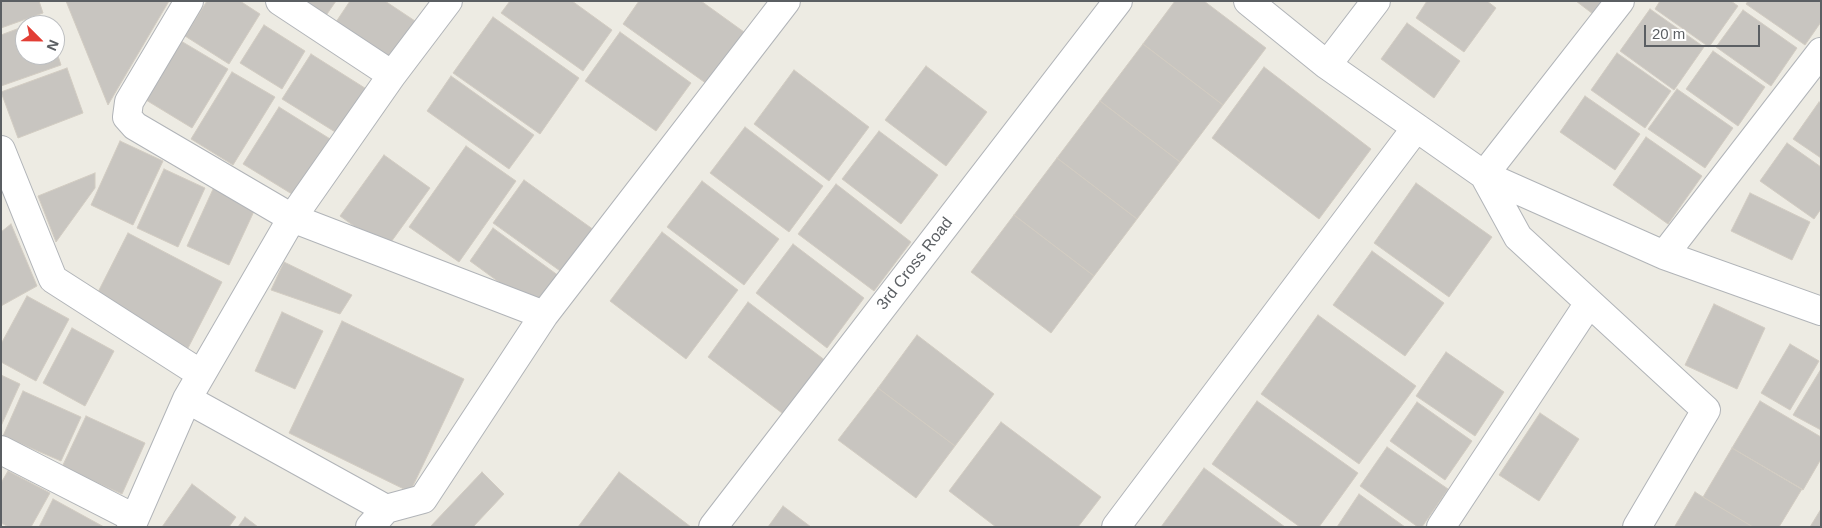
<!DOCTYPE html>
<style>
body{margin:0}
#map{position:relative;width:1822px;height:528px;overflow:hidden;background:#edebe3;font-family:Arial,sans-serif}
canvas{display:block}
.frame{position:absolute;inset:0;border:2px solid #5b5f63;pointer-events:none}
.north{position:absolute;left:15px;top:15px;width:50px;height:50px;box-sizing:border-box;background:#fff;border:1px solid #bdbfc1;border-radius:50%;rotate:113deg;font-size:14px;font-weight:700;line-height:20px;text-align:center;color:#5b5f63}
.north::after{content:'';display:block;margin:auto;width:18px;height:22px;background:#e23e35;clip-path:polygon(50% 0,100% 100%,50% 72%,0 100%)}
.scale{position:absolute;left:1644px;top:25px;width:116px;height:22px;box-sizing:border-box;border:2px solid #5b5f63;border-top:0;padding-left:6px;font-size:15px;line-height:18px;white-space:nowrap;color:#5b5f63;-webkit-text-stroke:4px #fff;paint-order:stroke}
</style>
<div id="map">
<canvas width="1822" height="528"></canvas>
<div class="frame"></div>
<div class="north">N</div>
<div class="scale">20 m</div>
</div>
<script>
const ctx = document.querySelector('canvas').getContext('2d');
ctx.lineJoin = 'round';
function fill(path, color) {
  ctx.fillStyle = color;
  ctx.fill(path, 'evenodd');
}
function poly(rows) {
  const path = new Path2D();
  for (const r of rows) {
    path.moveTo(r[0], r[1]);
    for (let i = 2; i < r.length; i += 2) path.lineTo(r[i], r[i + 1]);
  }
  return path;
}
function trace(path, color, width, dash) {
  ctx.strokeStyle = color;
  ctx.lineWidth = width;
  ctx.lineCap = dash ? 'butt' : 'round';
  ctx.setLineDash(dash || []);
  ctx.stroke(path);
}
function drawText(font, color, halo, rows, align = 'center') {
  ctx.font = font + ' Arial,sans-serif';
  ctx.lineWidth = 4;
  ctx.setLineDash([]);
  ctx.textBaseline = 'middle';
  ctx.strokeStyle = halo;
  ctx.fillStyle = color;
  for (const [text, x, y, turn = 0] of rows) {
    ctx.save();
    ctx.translate(x, y);
    ctx.rotate((+turn || 0) * Math.PI / 180);
    ctx.textAlign = isNaN(turn) ? turn : align;
    if (halo) ctx.strokeText(text, 0, 0);
    ctx.fillText(text, 0, 0);
    ctx.restore();
  }
}
const building = poly([
 [1,1,39,1,43,13,1,28,1,1],
 [66,1,169,1,108,105,66,1],
 [207,1,240,1,260,14,229,64,185,36,207,1],
 [301,1,336,1,325,17,301,1],
 [350,1,385,1,418,23,392,61,336,22,350,1],
 [510,1,572,1,612,30,583,71,501,13,510,1],
 [639,1,701,1,744,32,707,84,623,24,639,1],
 [1175,1,1204,1,1266,48,1223,105,1143,44,1175,1],
 [1427,1,1487,1,1496,8,1464,52,1416,18,1427,1],
 [1576,1,1603,1,1593,14,1576,1],
 [1660,1,1731,1,1738,6,1709,47,1655,9,1660,1],
 [1748,1,1821,1,1821,22,1805,45,1746,4,1748,1],
 [1650,9,1704,47,1674,90,1620,51,1650,9],
 [1743,10,1797,48,1771,86,1716,47,1743,10],
 [493,17,579,78,540,134,453,73,493,17],
 [1407,23,1460,61,1434,98,1381,59,1407,23],
 [264,25,305,51,282,89,240,63,264,25],
 [25,26,25,55,55,55,55,47,61,65,1,86,1,35,25,26],
 [620,32,691,83,656,131,585,81,620,32],
 [181,41,228,69,192,128,146,100,181,41],
 [1143,44,1223,105,1180,162,1100,101,1143,44],
 [1713,51,1765,87,1738,126,1686,89,1713,51],
 [1617,53,1671,91,1645,128,1591,90,1617,53],
 [311,54,368,90,340,135,282,99,311,54],
 [926,66,987,112,946,166,885,120,926,66],
 [1264,67,1371,149,1319,219,1212,138,1264,67],
 [67,68,83,113,18,138,1,92,67,68],
 [794,70,869,127,829,181,754,124,794,70],
 [232,72,275,97,233,165,191,139,232,72],
 [451,76,534,135,509,169,427,111,451,76],
 [1677,89,1733,128,1705,168,1648,129,1677,89],
 [1585,96,1640,134,1615,170,1560,132,1585,96],
 [1100,101,1180,162,1137,219,1057,158,1100,101],
 [1819,102,1821,103,1821,158,1793,139,1819,102],
 [279,107,335,142,300,199,243,164,279,107],
 [745,127,823,186,789,232,710,173,745,127],
 [879,131,938,175,901,224,842,179,879,131],
 [1646,137,1702,176,1668,224,1613,185,1646,137],
 [120,141,163,161,133,225,91,205,120,141],
 [1787,143,1821,167,1821,209,1814,219,1760,181,1787,143],
 [466,146,516,181,459,262,409,227,466,146],
 [384,155,430,188,386,249,340,216,384,155],
 [1057,158,1137,219,1094,276,1014,215,1057,158],
 [164,169,205,188,178,247,137,228,164,169],
 [95,173,95,188,56,242,38,196,95,173],
 [524,180,594,230,563,273,493,223,524,180],
 [702,181,779,239,744,285,667,227,702,181],
 [1416,183,1492,237,1449,297,1374,243,1416,183],
 [836,184,911,242,874,291,798,234,836,184],
 [214,187,256,207,229,265,187,246,214,187],
 [1750,193,1810,222,1792,260,1731,231,1750,193],
 [1014,215,1094,276,1051,333,971,272,1014,215],
 [11,224,37,286,1,306,1,232,11,224],
 [493,228,559,276,536,309,470,261,493,228],
 [662,232,738,290,686,359,610,301,662,232],
 [128,233,222,282,188,348,94,300,128,233],
 [793,244,864,298,827,348,756,293,793,244],
 [1372,251,1444,303,1405,356,1333,305,1372,251],
 [284,262,352,295,340,314,271,290,284,262],
 [27,296,69,319,36,381,1,362,1,344,27,296],
 [748,302,826,361,786,416,708,357,748,302],
 [1714,304,1765,328,1737,389,1685,365,1714,304],
 [282,312,323,331,295,389,255,371,282,312],
 [1318,315,1416,386,1359,464,1261,394,1318,315],
 [342,321,464,379,410,492,289,433,342,321],
 [72,328,114,351,85,406,43,383,72,328],
 [917,335,994,394,955,446,878,388,917,335],
 [1790,344,1819,361,1790,410,1761,393,1790,344],
 [1446,352,1504,392,1475,436,1416,396,1446,352],
 [1821,369,1821,430,1793,415,1821,369],
 [1,375,20,384,1,426,1,375],
 [878,388,955,446,916,498,838,440,878,388],
 [23,391,81,417,61,461,3,436,23,391],
 [1257,401,1358,473,1319,527,1300,527,1212,464,1257,401],
 [1760,401,1821,437,1821,459,1803,490,1732,448,1760,401],
 [1417,402,1472,441,1445,480,1390,441,1417,402],
 [1540,413,1579,439,1539,501,1499,475,1540,413],
 [86,416,145,443,122,494,62,467,86,416],
 [1001,422,1101,497,1078,527,996,527,949,491,1001,422],
 [1387,447,1448,489,1422,527,1418,527,1360,486,1387,447],
 [1732,448,1802,489,1779,527,1753,527,1703,497,1732,448],
 [1204,468,1285,527,1161,527,1204,468],
 [8,471,50,493,31,527,9,527,1,523,1,483,8,471],
 [482,472,504,494,473,527,430,527,482,472],
 [619,472,691,527,578,527,619,472],
 [192,484,236,517,229,527,162,527,192,484],
 [1695,492,1703,497,1753,527,1675,526,1695,492],
 [1359,494,1405,527,1337,527,1359,494],
 [53,499,104,527,39,527,53,499],
 [783,506,811,527,768,527,783,506],
 [1821,509,1821,527,1810,527,1821,509],
 [245,517,258,527,238,527,245,517]
]);
fill(building, '#c8c5c0');
trace(building, '#d2ccc2', 1);
const minor = poly([
 [189,1,129,102,127,117,135,126,292,218,544,315,786,1],
 [280,1,392,75],
 [1248,1,1327,65,1484,175,1664,255,1821,311],
 [1620,1,1484,175,1518,237,1706,410,1637,527],
 [1327,65,1376,1],
 [1,150,53,279,201,374],
 [1664,255,1821,52],
 [187,399,386,509,423,499,544,315],
 [1,450,134,518],
 [131,527,187,399,292,218,392,75,448,1],
 [370,527,386,509],
 [713,527,1118,1],
 [1116,527,1416,128],
 [1441,527,1589,303]
]);
trace(minor, '#b1b4b8', 30);
trace(minor, '#fff', 28);
drawText('16px', '#5b5f63', '#fff', [
 ["3rd Cross Road",915,264,-52]
]);
</script>
